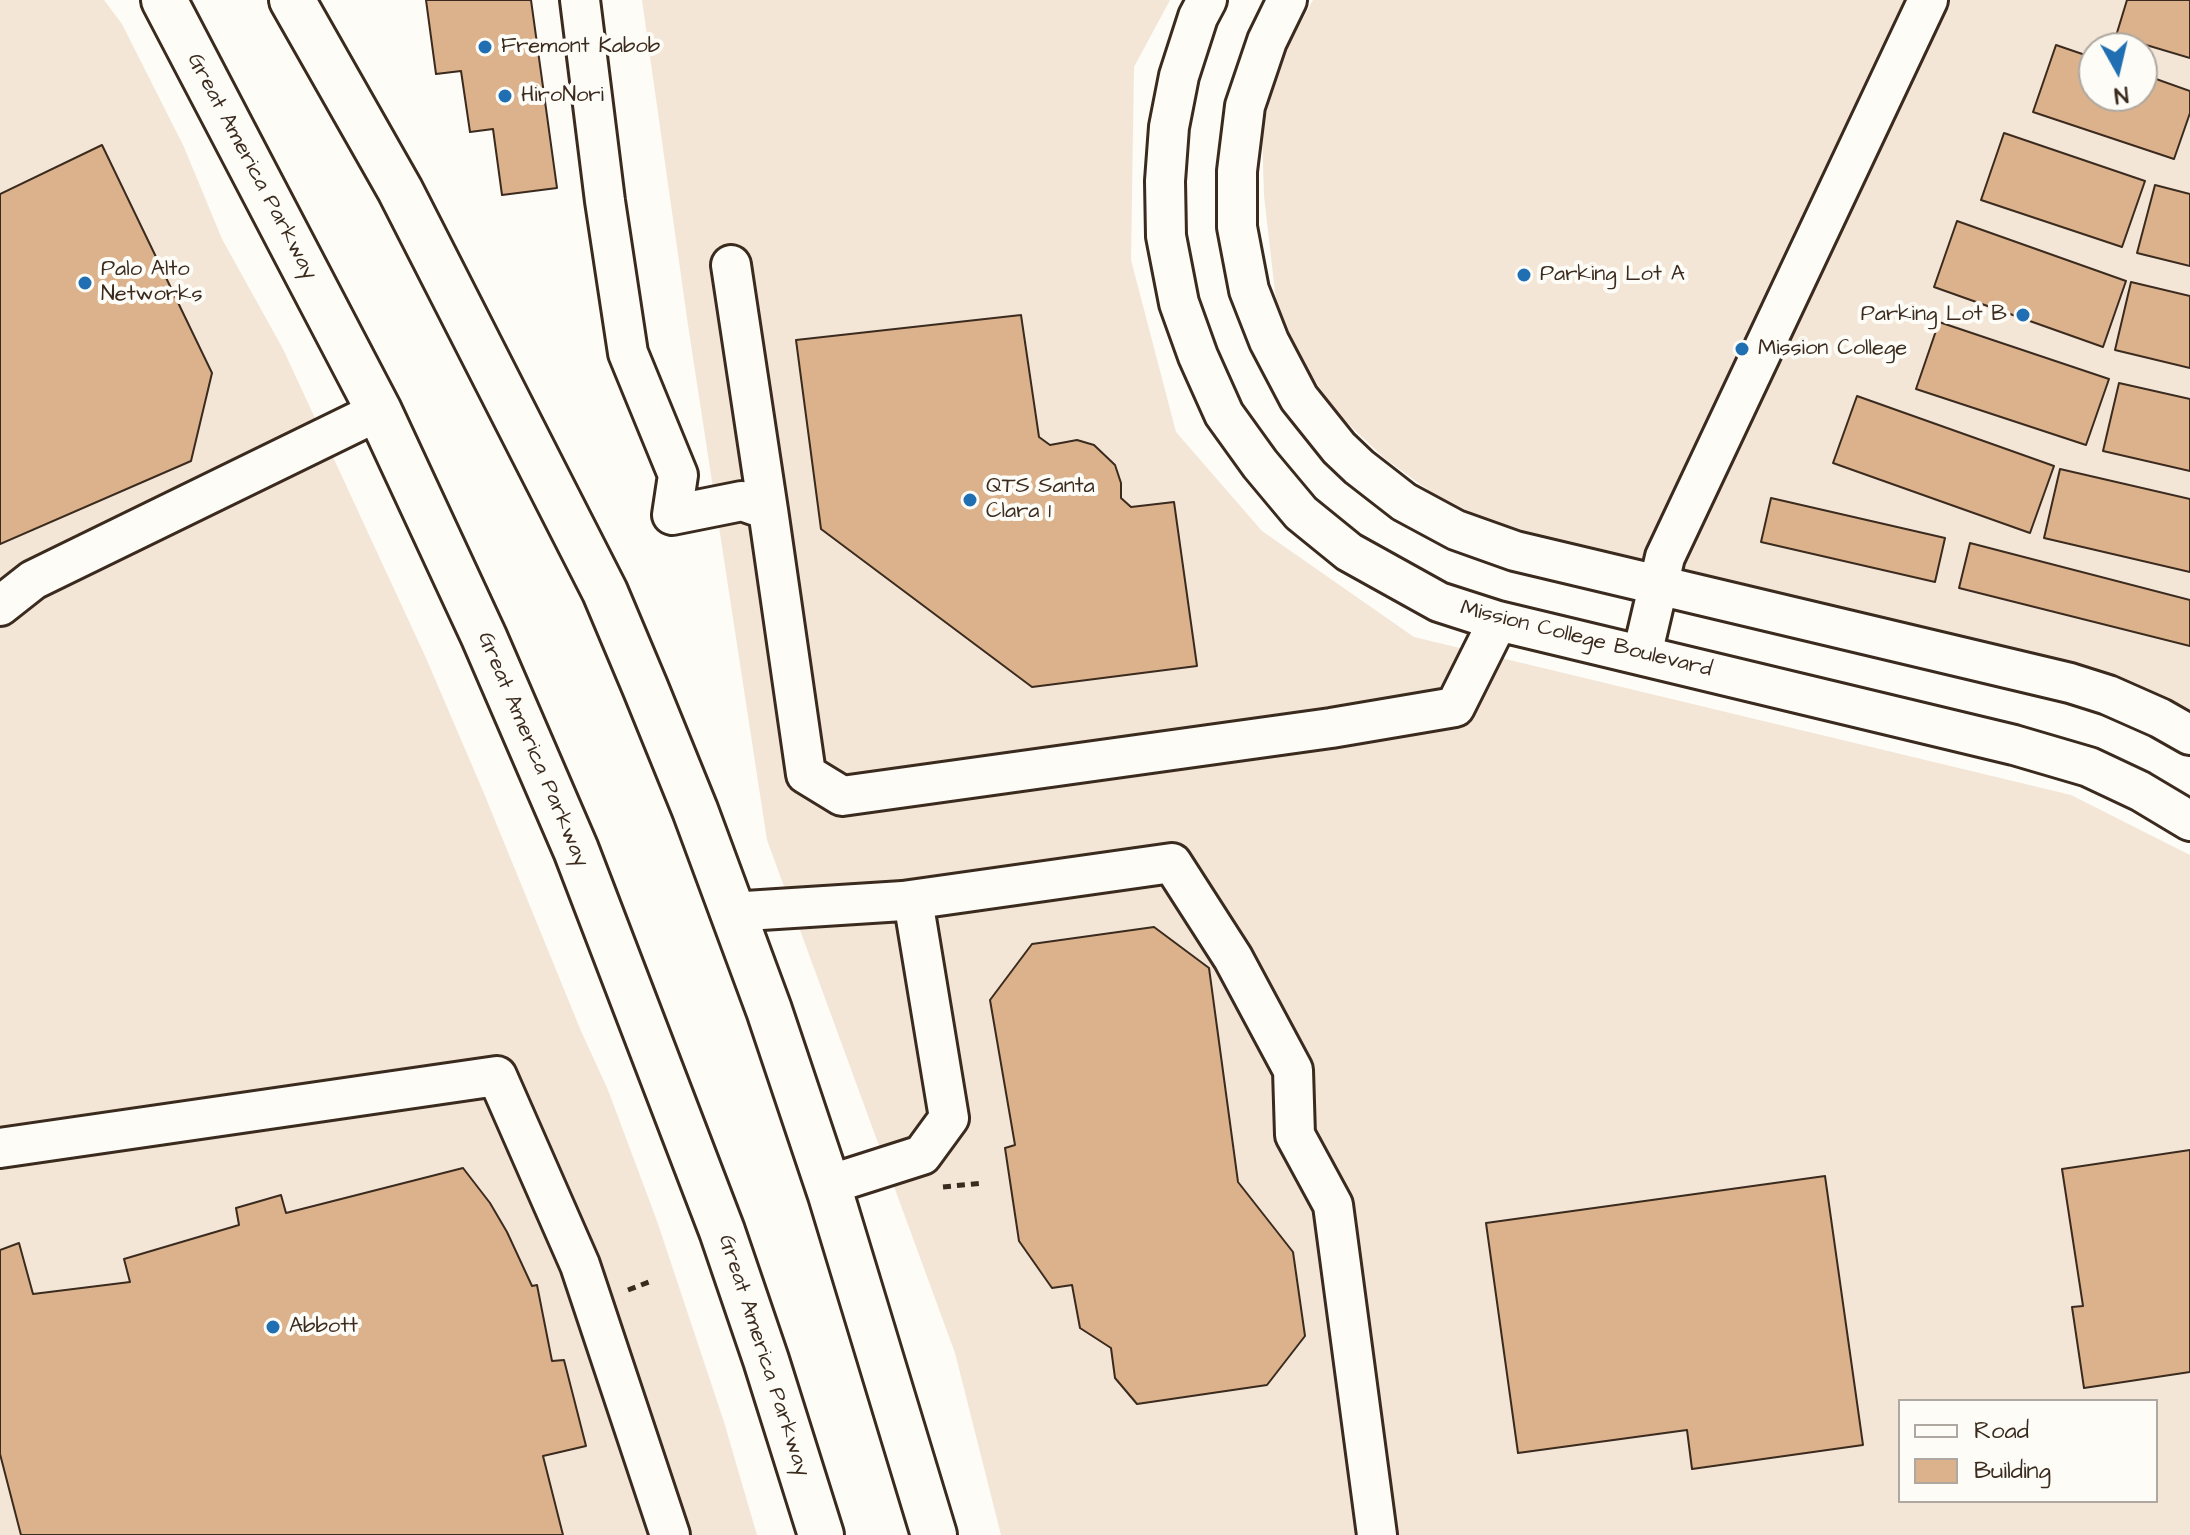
<!DOCTYPE html>
<style>
body{margin:0}
#map{position:relative;width:2190px;height:1535px;overflow:hidden;background:#fdfcf7;font-family:"Architects Daughter",sans-serif}
canvas{display:block}
.legend{position:absolute;left:1898px;top:1399px;width:260px;height:104px;box-sizing:border-box;background:#fdfcf7;border:2px solid #afa8a0;margin:0;padding:10px 14px;list-style:none;font-size:24px;color:#3b2a1e}
.legend li{display:flex;align-items:center;gap:16px;height:40px}
.legend b{width:40px;border:2px solid #afa8a0}
.north{position:absolute;left:2078px;top:32px;width:80px;height:80px;box-sizing:border-box;background:#fdfcf7;border:2px solid #afa8a0;border-radius:50%;rotate:172deg;font-size:22px;font-weight:700;line-height:32px;text-align:center;color:#3b2a1e}
.north::after{content:'';display:block;margin:auto;width:28px;height:36px;background:#1f6fb2;clip-path:polygon(50% 0,100% 100%,50% 72%,0 100%)}
</style>
<div id="map">
<canvas width="2190" height="1535"></canvas>
<ul class="legend">
<li><b style="height:10px;background:#fdfcf7"></b>Road</li>
<li><b style="height:22px;background:#dbb28c"></b>Building</li>
</ul>
<div class="north">N</div>
</div>
<script>
const ctx = document.querySelector('canvas').getContext('2d');
ctx.lineJoin = 'round';
function fill(path, color) {
  ctx.fillStyle = color;
  ctx.fill(path, 'evenodd');
}
function poly(rows) {
  const path = new Path2D();
  for (const r of rows) {
    path.moveTo(r[0], r[1]);
    for (let i = 2; i < r.length; i += 2) path.lineTo(r[i], r[i + 1]);
  }
  return path;
}
function trace(path, color, width, dash) {
  ctx.strokeStyle = color;
  ctx.lineWidth = width;
  ctx.lineCap = dash ? 'butt' : 'round';
  ctx.setLineDash(dash || []);
  ctx.stroke(path);
}
function drawText(font, color, halo, rows, align = 'center') {
  ctx.font = font + ' "Architects Daughter",sans-serif';
  ctx.lineWidth = 8;
  ctx.setLineDash([]);
  ctx.textBaseline = 'middle';
  ctx.strokeStyle = halo;
  ctx.fillStyle = color;
  for (const [text, x, y, turn = 0] of rows) {
    ctx.save();
    ctx.translate(x, y);
    ctx.rotate((+turn || 0) * Math.PI / 180);
    ctx.textAlign = isNaN(turn) ? turn : align;
    if (halo) ctx.strokeText(text, 0, 0);
    ctx.fillText(text, 0, 0);
    ctx.restore();
  }
}
fill(poly([
 [0,0,104,0,122,24,184,147,222,239,283,349,426,658,483,791,581,1031,608,1090,657,1221,724,1422,757,1535,0,1535],
 [642,0,1170,0,1134,67,1131,260,1176,432,1262,531,1414,637,2071,795,2190,855,2190,1535,1001,1535,955,1353,767,840,688,325],
 [1900,1401,2156,1401,2156,1501,1900,1501],
 [1313,0,2190,0,2190,711,2148,689,2113,675,2067,661,1523,530,1474,514,1431,492,1384,458,1336,412,1279,327,1264,196,1262,133,1272,90,1287,48],
 [2094,48,2142,48,2142,96,2094,96]
]), '#f3e6d7');
const building = poly([
 [426,0,531,0,557,188,502,195,493,129,470,132,461,71,436,74,426,0],
 [2127,0,2190,0,2190,58,2116,36,2127,0],
 [2056,45,2094,58,2094,96,2142,96,2142,74,2190,91,2190,113,2174,159,2033,112,2056,45],
 [2004,133,2145,181,2122,247,1981,200,2004,133],
 [102,145,212,373,191,461,0,544,0,194,102,145],
 [2155,185,2190,194,2190,266,2137,253,2155,185],
 [1957,221,2126,281,2103,347,1934,287,1957,221],
 [2131,282,2190,296,2190,368,2115,350,2131,282],
 [1021,315,1039,437,1050,445,1077,440,1094,445,1115,465,1121,483,1121,498,1131,507,1174,502,1197,666,1032,687,821,529,796,340,1021,315],
 [1939,322,2109,379,2086,445,1916,389,1939,322],
 [2119,383,2190,399,2190,471,2103,451,2119,383],
 [1857,396,2054,466,2030,533,1833,463,1857,396],
 [2060,469,2190,499,2190,572,2044,538,2060,469],
 [1771,498,1945,538,1935,582,1761,542,1771,498],
 [1970,543,2190,600,2190,646,1959,588,1970,543],
 [1154,927,1209,968,1238,1182,1293,1252,1305,1336,1267,1385,1137,1404,1115,1378,1111,1348,1080,1328,1072,1285,1052,1288,1019,1241,1005,1148,1015,1145,990,1000,1032,944,1154,927],
 [2190,1150,2190,1372,2084,1388,2072,1307,2083,1306,2062,1169,2190,1150],
 [463,1168,490,1203,507,1232,532,1286,537,1285,552,1361,564,1360,586,1446,543,1456,563,1535,21,1535,0,1454,0,1250,19,1243,33,1294,130,1282,124,1259,239,1225,236,1208,281,1195,286,1213,463,1168],
 [1825,1176,1863,1445,1692,1469,1687,1430,1518,1453,1486,1223,1825,1176]
]);
fill(building, '#dbb28c');
trace(building, '#3b2a1e', 2);
const minor = poly([
 [580,0,605,201,628,353,678,475,672,515,742,501,768,510,806,774,842,796,1331,728,1455,707,1498,621],
 [1207,0,1198,17,1179,76,1169,127,1165,181,1166,236,1179,303,1198,356,1224,414,1260,464,1301,513,1349,552,1439,602,1498,621,2014,745,2089,767,2140,791,2190,821],
 [1287,0,1267,41,1245,106,1237,171,1237,227,1249,290,1269,341,1299,398,1339,448,1359,467,1404,502,1456,530,1515,551,2070,683,2108,695,2160,718,2190,735],
 [731,265,768,510],
 [0,606,33,580,379,411],
 [1642,655,1665,557,1928,0],
 [730,912,903,901,1172,863,1233,958,1293,1070,1295,1135,1333,1205,1377,1535],
 [0,1148,497,1076,580,1265,670,1535],
 [828,1185,922,1155,949,1118,913,900]
]);
const major = poly([
 [164,0,379,411,484,637,576,850,722,1231,766,1360,821,1535],
 [292,0,400,190,605,592,645,687,695,810,769,1010,831,1195,934,1535]
]);
trace(minor, '#3b2a1e', 44);
trace(major, '#3b2a1e', 50);
trace(poly([
 [943,1187,983,1183],
 [628,1290,649,1282]
]), '#3b2a1e', 5, [8, 6]);
trace(minor, '#fdfcf7', 38);
trace(major, '#fdfcf7', 44);
for (const [x, y, r, color] of [
 [485,47,8,"#1f6fb2"],
 [505,96,8,"#1f6fb2"],
 [1524,275,8,"#1f6fb2"],
 [85,283,8,"#1f6fb2"],
 [2023,315,8,"#1f6fb2"],
 [1742,349,8,"#1f6fb2"],
 [970,500,8,"#1f6fb2"],
 [273,1327,8,"#1f6fb2"]
]) {
  const dot = new Path2D();
  dot.arc(x, y, r, 0, 2 * Math.PI);
  ctx.fillStyle = color;
  ctx.fill(dot);
  trace(dot, '#fdfcf7', 3);
}
drawText('22px', '#3b2a1e', '#fdfcf7', [
 ["Fremont Kabob",501,47],
 ["HiroNori",521,96],
 ["Palo Alto",101,270],
 ["Networks",101,295],
 ["Parking Lot A",1540,275],
 ["Parking Lot B",2007,315,"right"],
 ["Mission College",1758,349],
 ["QTS Santa",986,487],
 ["Clara 1",986,512],
 ["Abbott",289,1327]
], 'left');
drawText('22px', '#3b2a1e', '#fdfcf7', [
 ["Great America Parkway",251,167,62],
 ["Mission College Boulevard",1586,640,14],
 ["Great America Parkway",532,750,67],
 ["Great America Parkway",763,1356,72]
]);
</script>
